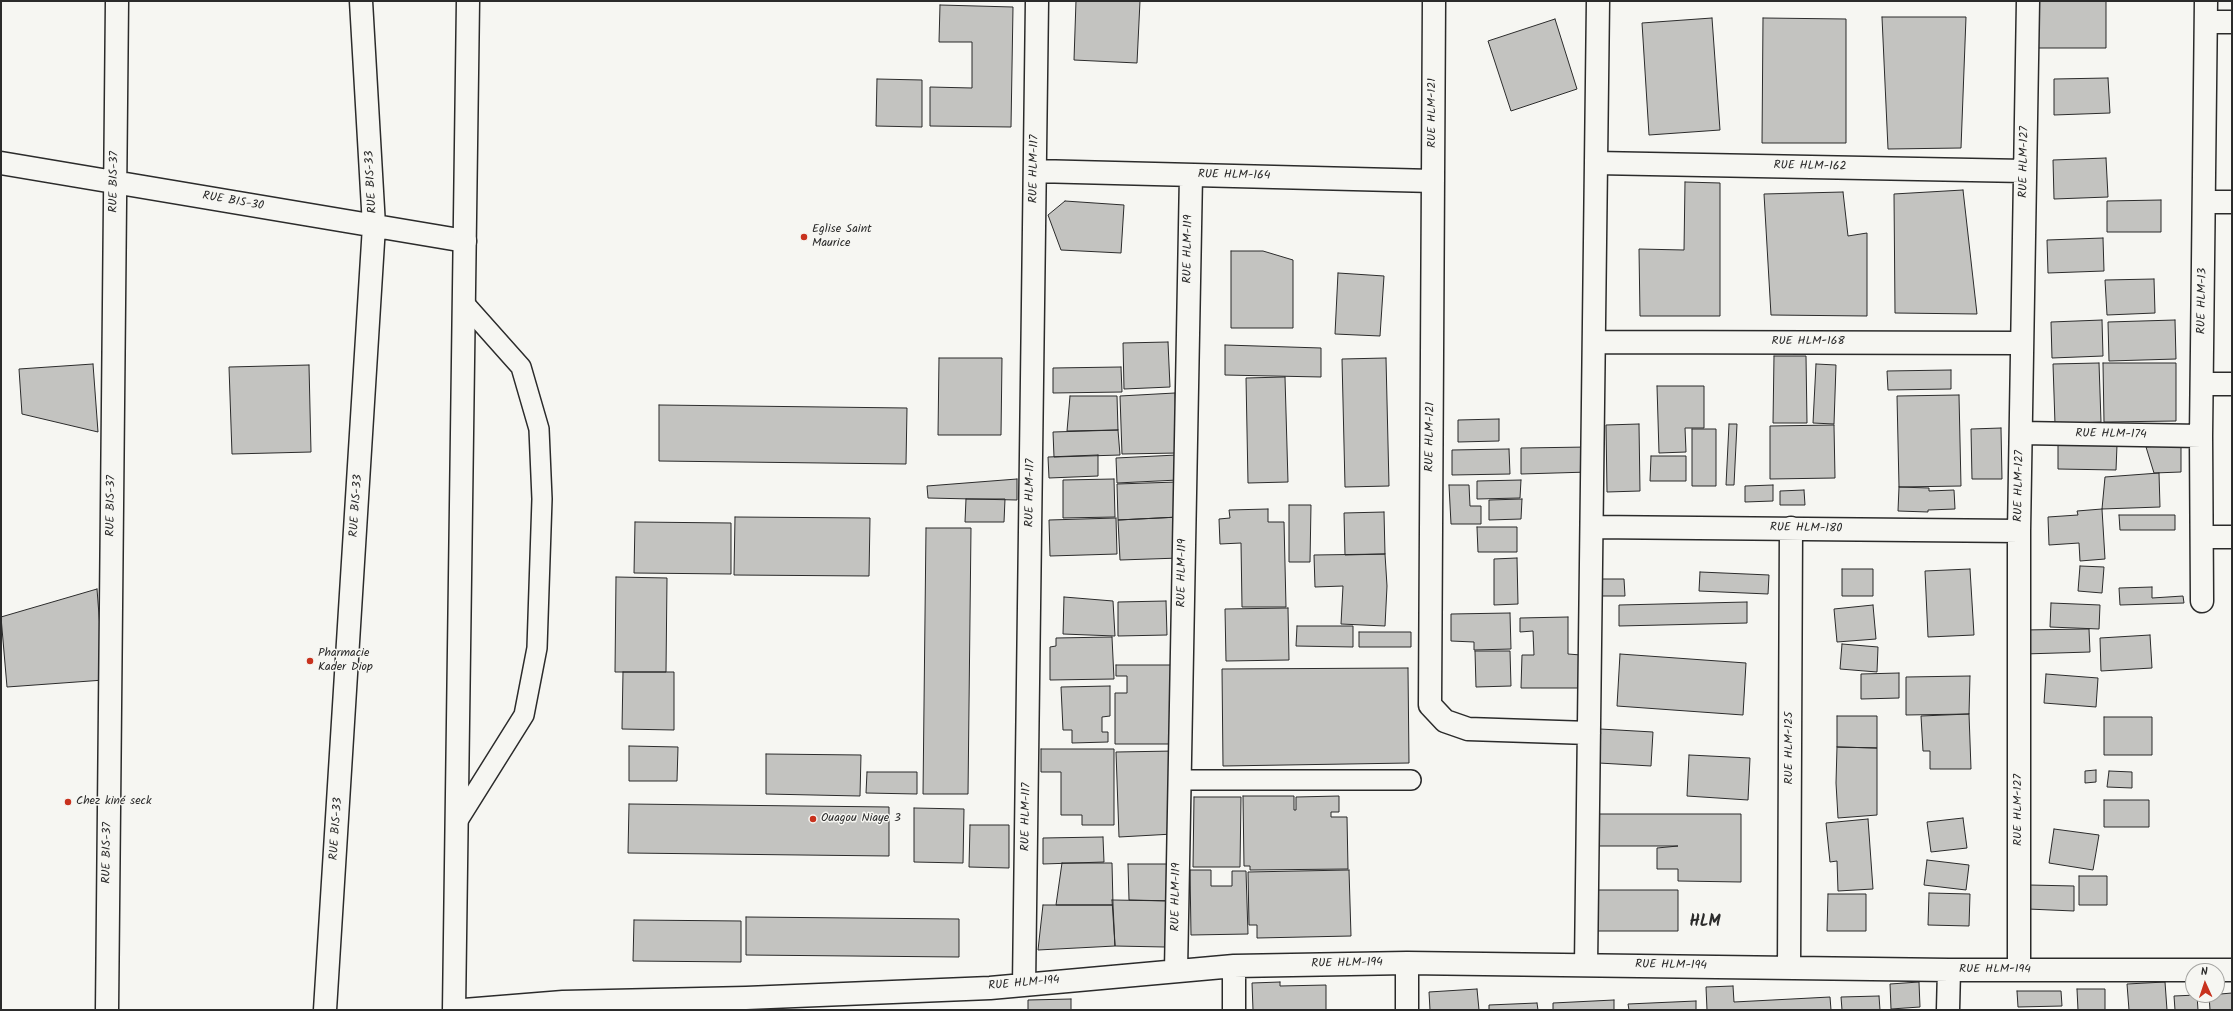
<!DOCTYPE html>
<meta charset="utf-8">
<style>
body{margin:0}
#map{position:relative;width:2233px;height:1011px;overflow:hidden;background:#f6f6f2;font-family:Kalam,sans-serif}
canvas{display:block}
.frame{position:absolute;inset:0;border:2px solid #2b2b2b;pointer-events:none}
.north{position:absolute;left:2185px;top:963px;width:40px;height:40px;box-sizing:border-box;background:#f6f6f2;border:1px solid #a5a5a2;border-radius:50%;rotate:357deg;font-size:11px;font-weight:700;line-height:16px;text-align:center;color:#2b2b2b}
.north::after{content:'';display:block;margin:auto;width:14px;height:18px;background:#c8321e;clip-path:polygon(50% 0,100% 100%,50% 72%,0 100%)}
</style>
<div id="map">
<canvas width="2233" height="1011"></canvas>
<div class="frame"></div>
<div class="north">N</div>
</div>
<script>
const ctx = document.querySelector('canvas').getContext('2d');
ctx.lineJoin = 'round';
function fill(path, color) {
  ctx.fillStyle = color;
  ctx.fill(path, 'evenodd');
}
function poly(rows) {
  const path = new Path2D();
  for (const r of rows) {
    path.moveTo(r[0], r[1]);
    for (let i = 2; i < r.length; i += 2) path.lineTo(r[i], r[i + 1]);
  }
  return path;
}
function trace(path, color, width, dash) {
  ctx.strokeStyle = color;
  ctx.lineWidth = width;
  ctx.lineCap = dash ? 'butt' : 'round';
  ctx.setLineDash(dash || []);
  ctx.stroke(path);
}
function drawText(font, color, halo, rows, align = 'center') {
  ctx.font = font + ' Kalam,sans-serif';
  ctx.lineWidth = 3;
  ctx.setLineDash([]);
  ctx.textBaseline = 'middle';
  ctx.strokeStyle = halo;
  ctx.fillStyle = color;
  for (const [text, x, y, turn = 0] of rows) {
    ctx.save();
    ctx.translate(x, y);
    ctx.rotate((+turn || 0) * Math.PI / 180);
    ctx.textAlign = isNaN(turn) ? turn : align;
    if (halo) ctx.strokeText(text, 0, 0);
    ctx.fillText(text, 0, 0);
    ctx.restore();
  }
}
const building = poly([
 [1076,1,1140,1,1137,63,1074,60,1076,1],
 [2038,1,2106,1,2106,48,2038,48,2038,1],
 [940,5,1013,7,1011,127,930,126,930,87,972,88,972,42,939,42,940,5],
 [1882,17,1966,17,1961,148,1888,149,1882,17],
 [1712,18,1720,130,1649,135,1642,23,1712,18],
 [1763,18,1846,19,1846,143,1762,143,1763,18],
 [1555,19,1577,89,1511,111,1488,41,1555,19],
 [2108,78,2110,113,2054,115,2054,79,2108,78],
 [877,79,922,80,922,127,876,126,877,79],
 [2106,158,2108,197,2054,199,2053,160,2106,158],
 [1685,182,1720,183,1720,316,1640,316,1639,249,1684,250,1685,182],
 [1963,190,1977,314,1895,313,1894,194,1963,190],
 [1843,192,1848,236,1867,233,1867,316,1771,315,1764,194,1843,192],
 [2161,200,2161,232,2107,232,2107,201,2161,200],
 [1065,201,1124,205,1121,253,1061,250,1048,215,1065,201],
 [2103,238,2104,271,2048,273,2047,240,2103,238],
 [1231,251,1263,251,1293,260,1293,328,1231,328,1231,251],
 [1338,273,1384,276,1380,336,1335,334,1338,273],
 [2154,279,2155,313,2107,315,2105,280,2154,279],
 [2102,320,2103,356,2052,358,2051,322,2102,320],
 [2175,320,2176,359,2109,361,2108,322,2175,320],
 [1168,342,1170,387,1124,389,1123,343,1168,342],
 [1225,345,1321,348,1321,377,1225,375,1225,345],
 [1774,356,1806,356,1807,423,1773,423,1774,356],
 [939,358,1002,358,1001,435,938,435,939,358],
 [1386,358,1389,486,1345,487,1342,359,1386,358],
 [2099,363,2101,422,2055,424,2053,364,2099,363],
 [2103,363,2176,363,2176,421,2104,422,2103,363],
 [93,364,98,432,22,414,19,369,93,364],
 [1816,364,1836,365,1834,424,1813,423,1816,364],
 [309,365,311,452,232,454,229,367,309,365],
 [1121,367,1122,392,1053,393,1053,368,1121,367],
 [1951,370,1951,389,1888,390,1887,371,1951,370],
 [1285,377,1288,482,1248,483,1246,378,1285,377],
 [1657,386,1704,386,1704,428,1685,428,1686,452,1659,453,1657,386],
 [1175,393,1177,453,1122,454,1120,396,1175,393],
 [1959,395,1961,486,1899,487,1897,396,1959,395],
 [1070,396,1117,396,1118,430,1067,431,1070,396],
 [659,405,907,408,906,464,659,461,659,405],
 [1499,419,1499,441,1458,442,1458,420,1499,419],
 [1639,424,1640,491,1607,492,1606,425,1639,424],
 [1729,424,1737,424,1734,485,1726,485,1729,424],
 [1834,425,1835,478,1770,479,1770,426,1834,425],
 [2001,428,2002,479,1972,479,1971,429,2001,428],
 [1692,429,1716,429,1716,486,1692,486,1692,429],
 [1118,430,1120,455,1054,457,1053,432,1118,430],
 [2181,444,2181,472,2154,473,2146,447,2181,444],
 [2058,445,2117,445,2116,470,2058,469,2058,445],
 [1589,447,1589,472,1521,474,1521,448,1589,447],
 [1509,449,1510,474,1452,475,1452,450,1509,449],
 [1098,455,1098,476,1049,478,1048,457,1098,455],
 [1177,455,1178,480,1117,483,1116,458,1177,455],
 [1651,456,1686,456,1686,481,1650,481,1651,456],
 [2159,473,2160,507,2102,509,2105,477,2159,473],
 [1017,479,1017,500,928,498,927,486,1017,479],
 [1114,479,1115,517,1063,518,1063,480,1114,479],
 [1521,480,1520,498,1477,499,1477,481,1521,480],
 [1177,482,1179,517,1118,520,1117,484,1177,482],
 [1449,485,1469,485,1470,506,1481,506,1481,524,1451,524,1449,485],
 [1773,485,1773,501,1745,502,1745,486,1773,485],
 [1899,487,1929,488,1929,491,1954,490,1955,509,1928,510,1928,512,1898,511,1899,487],
 [1804,490,1805,505,1780,505,1780,491,1804,490],
 [966,499,1005,499,1004,522,965,522,966,499],
 [1522,499,1521,519,1489,520,1489,500,1522,499],
 [1289,505,1311,505,1310,562,1289,562,1289,505],
 [1268,509,1268,522,1284,522,1286,607,1242,607,1241,543,1220,544,1219,519,1230,518,1229,510,1268,509],
 [2102,509,2105,559,2080,561,2079,543,2049,545,2048,517,2078,515,2077,511,2102,509],
 [1384,512,1385,554,1345,555,1344,513,1384,512],
 [2119,515,2175,515,2175,530,2120,530,2119,515],
 [735,517,870,518,869,576,734,575,735,517],
 [1179,517,1180,558,1120,560,1118,520,1179,517],
 [1116,518,1117,554,1050,556,1049,520,1116,518],
 [635,522,731,523,731,574,634,573,635,522],
 [1477,527,1517,527,1517,552,1478,552,1477,527],
 [926,528,971,528,968,794,923,794,926,528],
 [1385,554,1387,586,1385,626,1341,624,1343,586,1315,587,1314,555,1385,554],
 [1517,558,1518,604,1494,605,1494,559,1517,558],
 [2080,566,2104,567,2102,593,2078,591,2080,566],
 [1842,569,1873,569,1873,596,1842,596,1842,569],
 [1970,569,1974,635,1928,637,1925,571,1970,569],
 [1700,572,1769,575,1768,594,1699,591,1700,572],
 [616,577,667,578,666,672,615,672,616,577],
 [1600,579,1624,579,1625,596,1600,596,1600,579],
 [2152,587,2152,598,2183,596,2184,603,2120,605,2119,588,2152,587],
 [97,589,104,680,7,687,1,617,97,589],
 [1064,597,1113,601,1115,636,1063,634,1064,597],
 [1166,601,1167,635,1118,636,1118,602,1166,601],
 [1747,602,1747,623,1619,626,1619,605,1747,602],
 [2051,603,2100,605,2099,629,2050,627,2051,603],
 [1873,605,1876,639,1837,642,1834,609,1873,605],
 [1288,608,1289,660,1226,661,1225,609,1288,608],
 [1510,613,1511,649,1474,650,1474,642,1451,641,1451,614,1510,613],
 [1568,617,1568,654,1581,655,1580,688,1521,688,1522,655,1534,655,1533,631,1520,632,1520,618,1568,617],
 [1297,626,1353,626,1353,647,1296,646,1297,626],
 [2089,629,2090,652,2024,654,2023,630,2089,629],
 [1359,632,1411,632,1411,647,1359,647,1359,632],
 [2150,635,2152,668,2101,671,2100,638,2150,635],
 [1112,637,1114,679,1050,680,1050,647,1056,646,1056,638,1112,637],
 [1842,644,1878,647,1877,672,1840,669,1842,644],
 [1475,651,1510,651,1511,686,1476,687,1475,651],
 [1620,654,1746,663,1743,715,1617,706,1620,654],
 [1116,665,1176,665,1176,744,1115,744,1115,693,1127,693,1127,676,1116,676,1116,665],
 [1408,668,1409,763,1223,766,1222,669,1408,668],
 [623,672,674,672,674,730,622,729,623,672],
 [1899,673,1899,698,1861,699,1861,674,1899,673],
 [2046,674,2098,678,2096,707,2044,703,2046,674],
 [1970,676,1969,714,1906,715,1906,677,1970,676],
 [1110,686,1110,716,1102,717,1102,732,1108,732,1108,742,1072,743,1072,730,1063,730,1061,687,1110,686],
 [1969,714,1971,769,1930,769,1930,751,1923,751,1921,716,1969,714],
 [1837,716,1877,716,1877,748,1837,747,1837,716],
 [2104,717,2152,717,2152,755,2104,755,2104,717],
 [1600,729,1653,732,1651,766,1599,763,1600,729],
 [629,746,678,747,677,781,629,781,629,746],
 [1837,747,1877,748,1877,815,1838,818,1836,783,1837,747],
 [1041,749,1114,749,1114,825,1082,825,1082,815,1061,815,1061,772,1041,772,1041,749],
 [1175,751,1173,834,1119,837,1116,752,1175,751],
 [766,754,861,755,860,796,766,794,766,754],
 [1689,755,1750,758,1748,800,1687,796,1689,755],
 [2096,770,2096,782,2085,783,2085,771,2096,770],
 [2109,771,2132,772,2132,788,2107,787,2109,771],
 [867,772,917,772,917,794,866,793,867,772],
 [1243,796,1294,796,1294,810,1296,810,1296,797,1339,796,1339,812,1331,812,1331,817,1347,817,1348,869,1250,870,1250,866,1244,866,1243,796],
 [1194,797,1241,797,1240,867,1193,867,1194,797],
 [2104,800,2149,800,2149,827,2104,827,2104,800],
 [629,804,889,807,889,856,628,853,629,804],
 [914,808,964,809,963,863,914,862,914,808],
 [1598,814,1741,814,1741,882,1678,881,1678,869,1657,869,1657,848,1678,846,1598,846,1598,814],
 [1963,818,1967,848,1931,852,1927,822,1963,818],
 [1868,819,1873,889,1838,891,1837,861,1830,862,1826,823,1868,819],
 [970,825,1009,825,1009,868,969,867,970,825],
 [2054,829,2099,835,2093,870,2049,863,2054,829],
 [1103,837,1104,862,1043,864,1043,838,1103,837],
 [1927,860,1969,865,1966,890,1924,885,1927,860],
 [1062,863,1112,863,1113,905,1056,905,1062,863],
 [1128,864,1174,864,1174,901,1129,900,1128,864],
 [1190,870,1211,870,1211,886,1232,886,1232,871,1246,871,1248,934,1191,935,1190,870],
 [1349,870,1351,936,1257,938,1257,925,1249,925,1248,872,1349,870],
 [2079,876,2107,876,2107,905,2079,905,2079,876],
 [2029,885,2074,886,2074,911,2028,909,2029,885],
 [1595,890,1678,890,1678,931,1595,931,1595,890],
 [1929,893,1970,894,1969,926,1928,925,1929,893],
 [1828,894,1866,894,1866,931,1827,931,1828,894],
 [1112,900,1174,901,1173,937,1165,947,1115,946,1112,900],
 [1043,905,1113,905,1115,946,1038,950,1043,905],
 [746,917,959,919,959,957,746,955,746,917],
 [634,920,741,921,741,962,633,961,634,920],
 [1280,982,1280,986,1326,985,1326,1010,1253,1010,1252,983,1280,982],
 [1919,982,1920,1007,1891,1009,1890,984,1919,982],
 [2165,982,2167,1010,2129,1010,2127,984,2165,982],
 [1733,986,1734,1002,1830,997,1831,1010,1707,1010,1706,987,1733,986],
 [1477,989,1479,1010,1430,1010,1429,992,1477,989],
 [2077,989,2105,989,2105,1010,2078,1010,2077,989],
 [2017,991,2061,991,2062,1006,2018,1007,2017,991],
 [2232,993,2232,1010,2210,1010,2209,995,2232,993],
 [2197,995,2198,1010,2175,1010,2174,996,2197,995],
 [1879,996,1880,1010,1842,1010,1841,997,1879,996],
 [1071,999,1071,1010,1028,1010,1028,1000,1071,999],
 [1614,1000,1614,1010,1553,1010,1553,1003,1614,1000],
 [1696,1001,1696,1010,1629,1010,1628,1004,1696,1001],
 [1537,1003,1538,1010,1489,1010,1489,1005,1537,1003]
]);
fill(building, '#c3c3c0');
trace(building, '#2b2b2b', 1);
const service = poly([
 [1179,780,1411,780],
 [457,822,524,715,537,648,542,499,539,429,521,367,464,303]
]);
const minor = poly([
 [1434,1,1430,705,1445,721,1468,729,1589,733],
 [2206,22,2232,22],
 [1,163,465,241],
 [1596,163,2025,171],
 [1035,171,1433,181],
 [2204,202,2232,202],
 [1594,342,2022,343],
 [2202,384,2232,384],
 [2021,433,2201,436],
 [1592,527,2019,531],
 [2202,537,2232,537],
 [2202,601,2201,436,2206,1],
 [1586,965,1598,1],
 [1789,968,1791,528],
 [1176,970,1191,175],
 [2019,970,2019,531,2028,1],
 [1024,985,1037,1],
 [107,1010,117,1],
 [325,1010,374,226,361,1],
 [464,1010,563,1002,746,998,990,988,1234,966,1407,963,1949,970,2232,970],
 [1234,1010,1234,966],
 [1407,1010,1407,963],
 [1948,1010,1949,970]
]);
const tertiary = poly([
 [454,1010,468,1]
]);
trace(service, '#2b2b2b', 22);
trace(minor, '#2b2b2b', 25);
trace(tertiary, '#2b2b2b', 25);
trace(service, '#f6f6f2', 19);
trace(minor, '#f6f6f2', 22);
trace(tertiary, '#f6f6f2', 22);
for (const [x, y, r, color] of [
 [804,237,4,"#c8321e"],
 [310,661,4,"#c8321e"],
 [68,802,4,"#c8321e"],
 [813,819,4,"#c8321e"]
]) {
  const dot = new Path2D();
  dot.arc(x, y, r, 0, 2 * Math.PI);
  ctx.fillStyle = color;
  ctx.fill(dot);
  trace(dot, '#f6f6f2', 1.5);
}
drawText('12px', '#2b2b2b', '#f6f6f2', [
 ["RUE HLM-121",1433,113,-90],
 ["RUE HLM-127",2025,162,-89],
 ["RUE HLM-162",1810,167,1],
 ["RUE HLM-117",1035,169,-89],
 ["RUE HLM-164",1234,176,1],
 ["RUE BIS-37",115,182,-89],
 ["RUE BIS-33",372,182,-93],
 ["RUE BIS-30",233,202,10],
 ["RUE HLM-119",1189,249,-89],
 ["RUE HLM-13",2203,301,-89],
 ["RUE HLM-168",1808,342],
 ["RUE HLM-174",2111,435,1],
 ["RUE HLM-121",1431,437,-89],
 ["RUE HLM-127",2020,486,-89],
 ["RUE HLM-117",1031,493,-89],
 ["RUE BIS-37",112,506,-89],
 ["RUE BIS-33",357,506,-86],
 ["RUE HLM-180",1806,529,1],
 ["RUE HLM-119",1183,573,-89],
 ["RUE HLM-125",1790,748,-90],
 ["RUE HLM-127",2019,810,-90],
 ["RUE HLM-117",1027,817,-89],
 ["RUE BIS-33",337,829,-86],
 ["RUE BIS-37",108,853,-89],
 ["RUE HLM-119",1177,897,-89],
 ["RUE HLM-194",1347,964,-1],
 ["RUE HLM-194",1671,966,1],
 ["RUE HLM-194",1995,970],
 ["RUE HLM-194",1024,984,-5]
]);
drawText('12px', '#2b2b2b', '#f6f6f2', [
 ["Eglise Saint",812,230],
 ["Maurice",812,244],
 ["Pharmacie",318,654],
 ["Kader Diop",318,668],
 ["Chez kiné seck",76,802],
 ["Ouagou Niaye 3",821,819]
], 'left');
drawText('bold 16px', '#2b2b2b', '#f6f6f2', [
 ["HLM",1705,923]
]);
</script>
